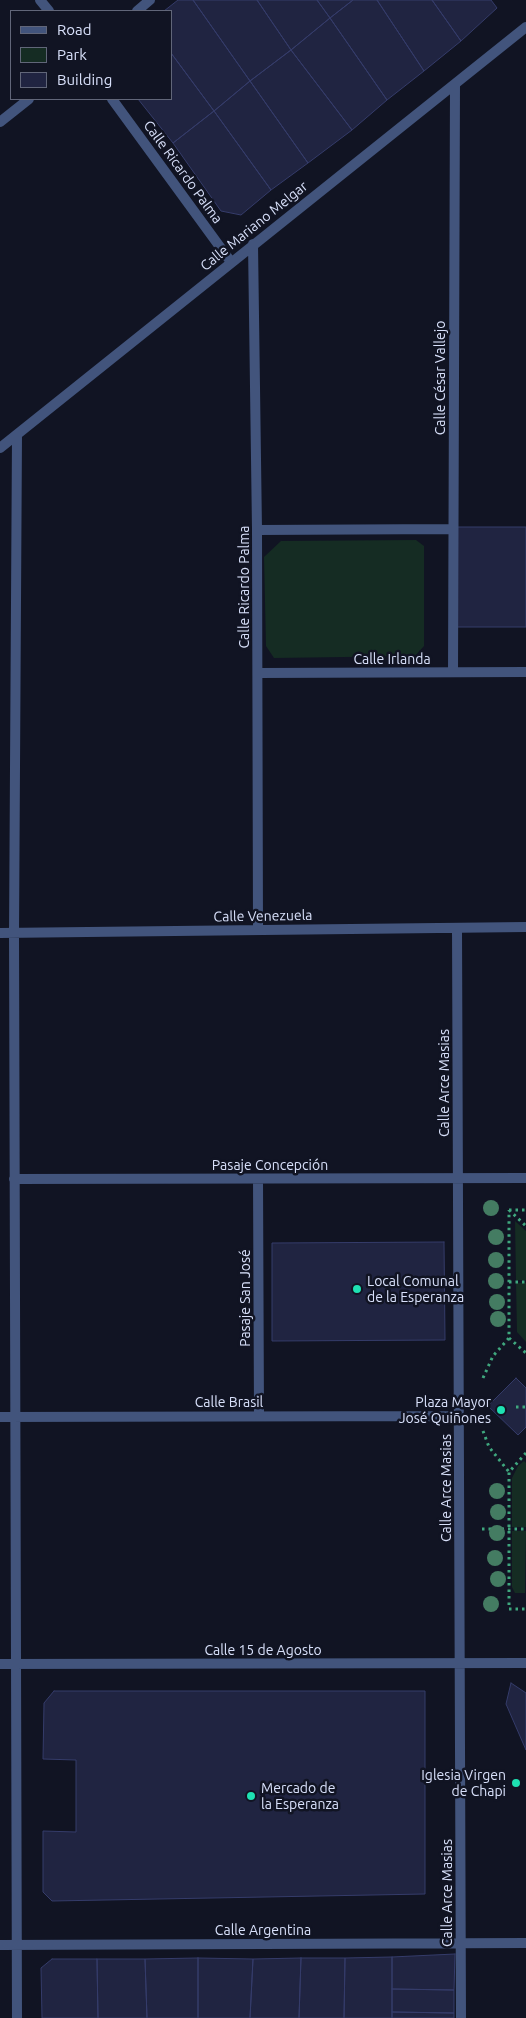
<!DOCTYPE html>
<meta charset="utf-8">
<style>
body{margin:0}
#map{position:relative;width:526px;height:2018px;overflow:hidden;background:#111423;font-family:Ubuntu,sans-serif}
canvas{display:block}
.legend{position:absolute;left:10px;top:10px;width:162px;height:90px;box-sizing:border-box;background:#111423;border:1px solid #616679;margin:0;padding:6px 9px;list-style:none;font-size:15px;color:#d8e0fa}
.legend li{display:flex;align-items:center;gap:10px;height:25px}
.legend b{width:25px;border:1px solid #616679}
</style>
<div id="map">
<canvas width="526" height="2018"></canvas>
<ul class="legend">
<li><b style="height:6px;background:#42547c"></b>Road</li>
<li><b style="height:14px;background:#152c23"></b>Park</li>
<li><b style="height:14px;background:#202441"></b>Building</li>
</ul>
</div>
<script>
const ctx = document.querySelector('canvas').getContext('2d');
ctx.lineJoin = 'round';
function fill(path, color) {
  ctx.fillStyle = color;
  ctx.fill(path, 'evenodd');
}
function poly(rows) {
  const path = new Path2D();
  for (const r of rows) {
    path.moveTo(r[0], r[1]);
    for (let i = 2; i < r.length; i += 2) path.lineTo(r[i], r[i + 1]);
  }
  return path;
}
function trace(path, color, width, dash) {
  ctx.strokeStyle = color;
  ctx.lineWidth = width;
  ctx.lineCap = dash ? 'butt' : 'round';
  ctx.setLineDash(dash || []);
  ctx.stroke(path);
}
function drawText(font, color, halo, rows, align = 'center') {
  ctx.font = font + ' Ubuntu,sans-serif';
  ctx.lineWidth = 5;
  ctx.setLineDash([]);
  ctx.textBaseline = 'middle';
  ctx.strokeStyle = halo;
  ctx.fillStyle = color;
  for (const [text, x, y, turn = 0] of rows) {
    ctx.save();
    ctx.translate(x, y);
    ctx.rotate((+turn || 0) * Math.PI / 180);
    ctx.textAlign = isNaN(turn) ? turn : align;
    if (halo) ctx.strokeText(text, 0, 0);
    ctx.fillText(text, 0, 0);
    ctx.restore();
  }
}
fill(poly([
 [416,540,424,546,424,646,415,656,274,658,266,646,264,557,281,541],
 [515,1221,526,1231,526,1280,516,1280],
 [516,1283,526,1283,526,1342,517,1332],
 [524,1461,526,1463,526,1527,512,1527,512,1478,518,1466],
 [512,1531,526,1531,525,1593,515,1593,512,1587]
]), '#152c23');
const building = poly([
 [178,0,193,0,250,81,214,111,171,53,171,11,164,11,178,0],
 [193,0,257,0,291,50,250,81,193,0],
 [257,0,317,0,330,18,291,50,257,0],
 [317,0,353,0,330,18,317,0],
 [353,0,377,0,424,71,387,100,330,18,353,0],
 [377,0,432,0,461,41,424,71,377,0],
 [432,0,491,0,497,8,461,41,432,0],
 [330,18,387,100,352,130,291,50,330,18],
 [291,50,352,130,308,163,250,81,291,50],
 [171,53,214,111,173,143,138,99,171,99,171,53],
 [250,81,308,163,271,190,214,111,250,81],
 [214,111,271,190,241,215,221,211,173,143,214,111],
 [455,527,526,527,526,627,455,627,455,527],
 [444,1242,445,1340,272,1341,272,1243,444,1242],
 [516,1378,526,1388,526,1427,518,1435,488,1406,516,1378],
 [511,1683,526,1693,526,1750,506,1704,511,1683],
 [54,1691,425,1691,425,1894,52,1901,43,1892,43,1831,76,1832,76,1760,43,1759,44,1703,54,1691],
 [455,1954,454,1990,392,1989,392,1957,455,1954],
 [392,1957,392,2018,344,2018,345,1958,392,1957],
 [198,1958,198,2018,147,2018,145,1959,198,1958],
 [198,1958,253,1959,250,2018,198,2018,198,1958],
 [301,1958,345,1958,344,2018,299,2018,301,1958],
 [301,1958,299,2018,250,2018,253,1959,301,1958],
 [52,1959,97,1959,98,2018,42,2018,41,1968,52,1959],
 [97,1959,145,1959,147,2018,98,2018,97,1959],
 [392,1989,454,1990,454,2013,392,2012,392,1989],
 [392,2012,454,2013,454,2018,392,2018,392,2012]
]);
fill(building, '#202441');
trace(building, '#353c6a', 1);
trace(poly([
 [509,1210,526,1226],
 [509,1210,526,1210],
 [509,1282,526,1282],
 [509,1338,526,1353],
 [483,1378,493,1356,509,1338,509,1210],
 [516,1407,526,1407],
 [483,1431,489,1447,509,1472],
 [526,1453,509,1472,509,1609,526,1609],
 [482,1529,526,1529]
]), '#3fa77e', 3, [2.5, 4]);
trace(poly([
 [40,0,49,11],
 [137,11,150,0],
 [112,99,231,262],
 [0,122,29,99],
 [253,244,257,530,258,930],
 [17,435,14,933,17,2018],
 [0,448,526,27],
 [257,530,453,529],
 [453,672,455,84],
 [258,673,526,672],
 [457,928,461,2018],
 [0,933,526,927],
 [14,1179,526,1178],
 [258,1179,259,1416],
 [0,1417,459,1416],
 [0,1664,526,1663],
 [0,1945,526,1943]
]), '#42547c', 10);
ctx.fillStyle = '#447c62';
for (const [x, y] of [
 [491,1208],
 [496,1237],
 [496,1260],
 [496,1281],
 [497,1302],
 [498,1319],
 [497,1491],
 [498,1512],
 [497,1533],
 [495,1558],
 [498,1579],
 [491,1604]
]) {
  ctx.beginPath();
  ctx.arc(x, y, 8, 0, 2 * Math.PI);
  ctx.fill();
}
for (const [x, y, r, color] of [
 [357,1289,5,"#1ee1b2"],
 [501,1410,5,"#1ee1b2"],
 [516,1783,5,"#1ee1b2"],
 [251,1796,5,"#1ee1b2"]
]) {
  const dot = new Path2D();
  dot.arc(x, y, r, 0, 2 * Math.PI);
  ctx.fillStyle = color;
  ctx.fill(dot);
  trace(dot, '#111423', 2);
}
drawText('14px', '#d8e0fa', '#111423', [
 ["Calle Ricardo Palma",183,172,54],
 ["Calle Mariano Melgar",254,226,-39],
 ["Calle César Vallejo",440,378,-90],
 ["Calle Ricardo Palma",244,587,-90],
 ["Calle Irlanda",392,659],
 ["Calle Venezuela",263,916,-1],
 ["Calle Arce Masias",444,1083,-90],
 ["Pasaje Concepción",270,1165],
 ["Pasaje San José",245,1298,-90],
 ["Calle Brasil",229,1402],
 ["Calle Arce Masias",446,1488,-90],
 ["Calle 15 de Agosto",263,1650],
 ["Calle Arce Masias",447,1893,-90],
 ["Calle Argentina",263,1930]
]);
drawText('14px', '#d8e0fa', '#111423', [
 ["Local Comunal",367,1281],
 ["de la Esperanza",367,1297],
 ["Plaza Mayor",491,1402,"right"],
 ["José Quiñones",491,1418,"right"],
 ["Iglesia Virgen",506,1775,"right"],
 ["de Chapi",506,1791,"right"],
 ["Mercado de",261,1788],
 ["la Esperanza",261,1804]
], 'left');
</script>
